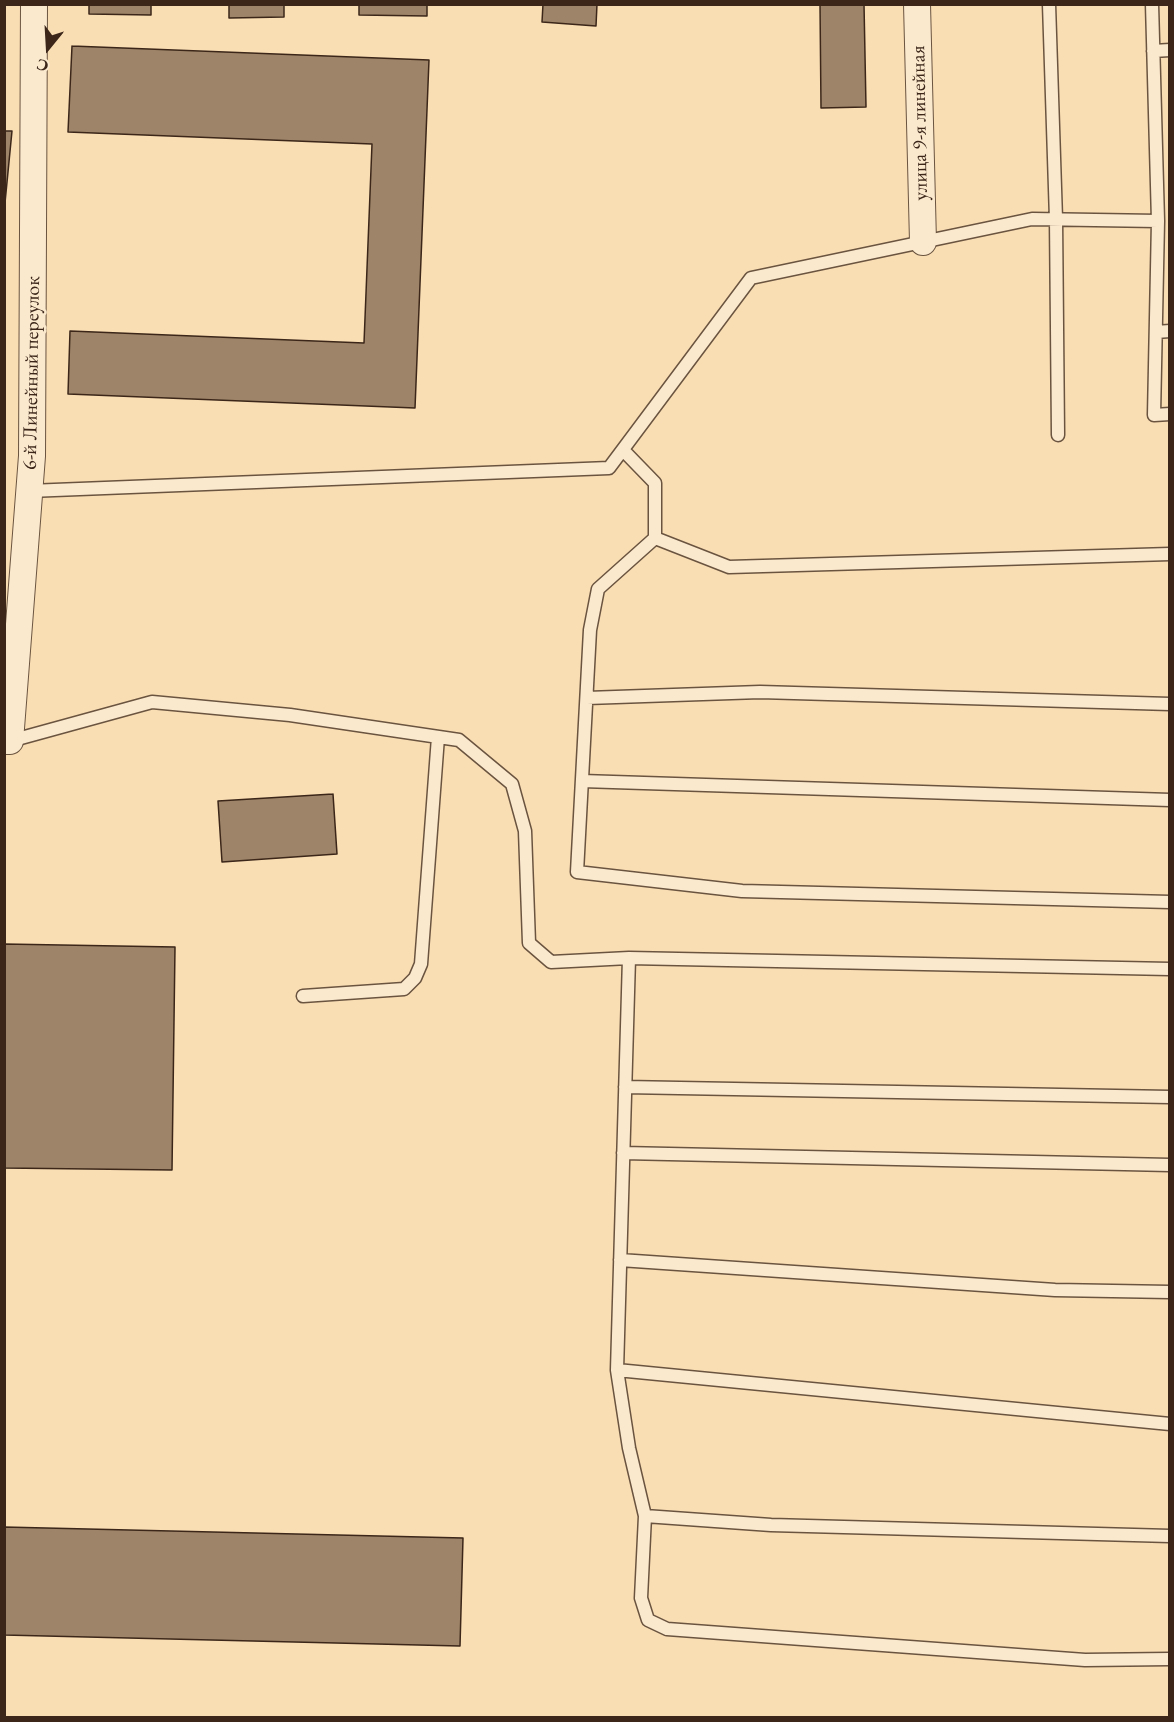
<!DOCTYPE html>
<meta charset="utf-8">
<style>
body{margin:0}
#map{position:relative;width:1174px;height:1722px;overflow:hidden;background:#f9ddb3;font-family:"EB Garamond",serif}
canvas{display:block}
.frame{position:absolute;inset:0;border:6px solid #3b2619;pointer-events:none}
.north{position:absolute;left:18px;top:18px;width:60px;height:60px;-webkit-text-stroke:4px #fbe9ce;paint-order:stroke;rotate:198deg;font-size:16px;font-weight:700;line-height:24px;text-align:center;color:#3b2619}
.north::after{content:'';display:block;margin:auto;width:21px;height:27px;background:#3b2619;clip-path:polygon(50% 0,100% 100%,50% 72%,0 100%)}
</style>
<div id="map">
<canvas width="1174" height="1722"></canvas>
<div class="frame"></div>
<div class="north">С</div>
</div>
<script>
const ctx = document.querySelector('canvas').getContext('2d');
ctx.lineJoin = 'round';
function fill(path, color) {
  ctx.fillStyle = color;
  ctx.fill(path, 'evenodd');
}
function poly(rows) {
  const path = new Path2D();
  for (const r of rows) {
    path.moveTo(r[0], r[1]);
    for (let i = 2; i < r.length; i += 2) path.lineTo(r[i], r[i + 1]);
  }
  return path;
}
function trace(path, color, width, dash) {
  ctx.strokeStyle = color;
  ctx.lineWidth = width;
  ctx.lineCap = dash ? 'butt' : 'round';
  ctx.setLineDash(dash || []);
  ctx.stroke(path);
}
function drawText(font, color, halo, rows, align = 'center') {
  ctx.font = font + ' "EB Garamond",serif';
  ctx.lineWidth = 5;
  ctx.setLineDash([]);
  ctx.textBaseline = 'middle';
  ctx.strokeStyle = halo;
  ctx.fillStyle = color;
  for (const [text, x, y, turn = 0] of rows) {
    ctx.save();
    ctx.translate(x, y);
    ctx.rotate((+turn || 0) * Math.PI / 180);
    ctx.textAlign = isNaN(turn) ? turn : align;
    if (halo) ctx.strokeText(text, 0, 0);
    ctx.fillText(text, 0, 0);
    ctx.restore();
  }
}
const building = poly([
 [89,4,151,4,151,15,89,14,89,4],
 [229,4,284,4,284,17,229,18,229,4],
 [359,4,427,4,427,16,359,15,359,4],
 [543,4,597,4,596,26,542,22,543,4],
 [820,4,864,4,866,107,821,108,820,4],
 [72,46,429,60,415,408,68,394,70,331,364,343,372,144,68,132,72,46],
 [4,131,12,131,4,213,4,131],
 [333,794,337,854,222,862,218,801,333,794],
 [4,944,175,947,172,1170,4,1168,4,944],
 [4,1527,463,1538,460,1646,4,1635,4,1527]
]);
fill(building, '#9e8569');
trace(building, '#3b2619', 1.5);
const lane = poly([
 [1049,4,1056,219,1058,435],
 [1152,4,1158,221,1154,415,1170,414],
 [1153,51,1170,50],
 [1156,332,1170,331],
 [623,450,655,483,655,538,598,589,590,630,577,872,742,891,1170,902],
 [29,491,609,468,751,278,1032,219,1158,221],
 [655,538,729,567,1170,554],
 [587,698,760,692,1170,704],
 [10,741,152,702,290,715,459,740,512,784,525,831,529,943,551,962,629,958],
 [582,781,1170,800],
 [1170,969,629,958,617,1370,629,1448,645,1516,641,1598,648,1620,667,1629,1085,1660,1170,1659],
 [303,996,404,989,415,978,421,964,438,737],
 [625,1087,1170,1097],
 [623,1153,1170,1165],
 [620,1260,1055,1290,1170,1292],
 [617,1370,1170,1424],
 [645,1516,771,1525,1170,1536]
]);
const street = poly([
 [917,4,923,242],
 [4,741,10,741,32,456,34,4]
]);
trace(lane, '#6a5440', 15);
trace(street, '#6a5440', 28);
trace(lane, '#fbe9ce', 12);
trace(street, '#fbe9ce', 26);
drawText('20px', '#3b2619', '#fbe9ce', [
 ["улица 9-я линейная",920,123,-91],
 ["6-й Линейный переулок",32,373,-89]
]);
</script>
